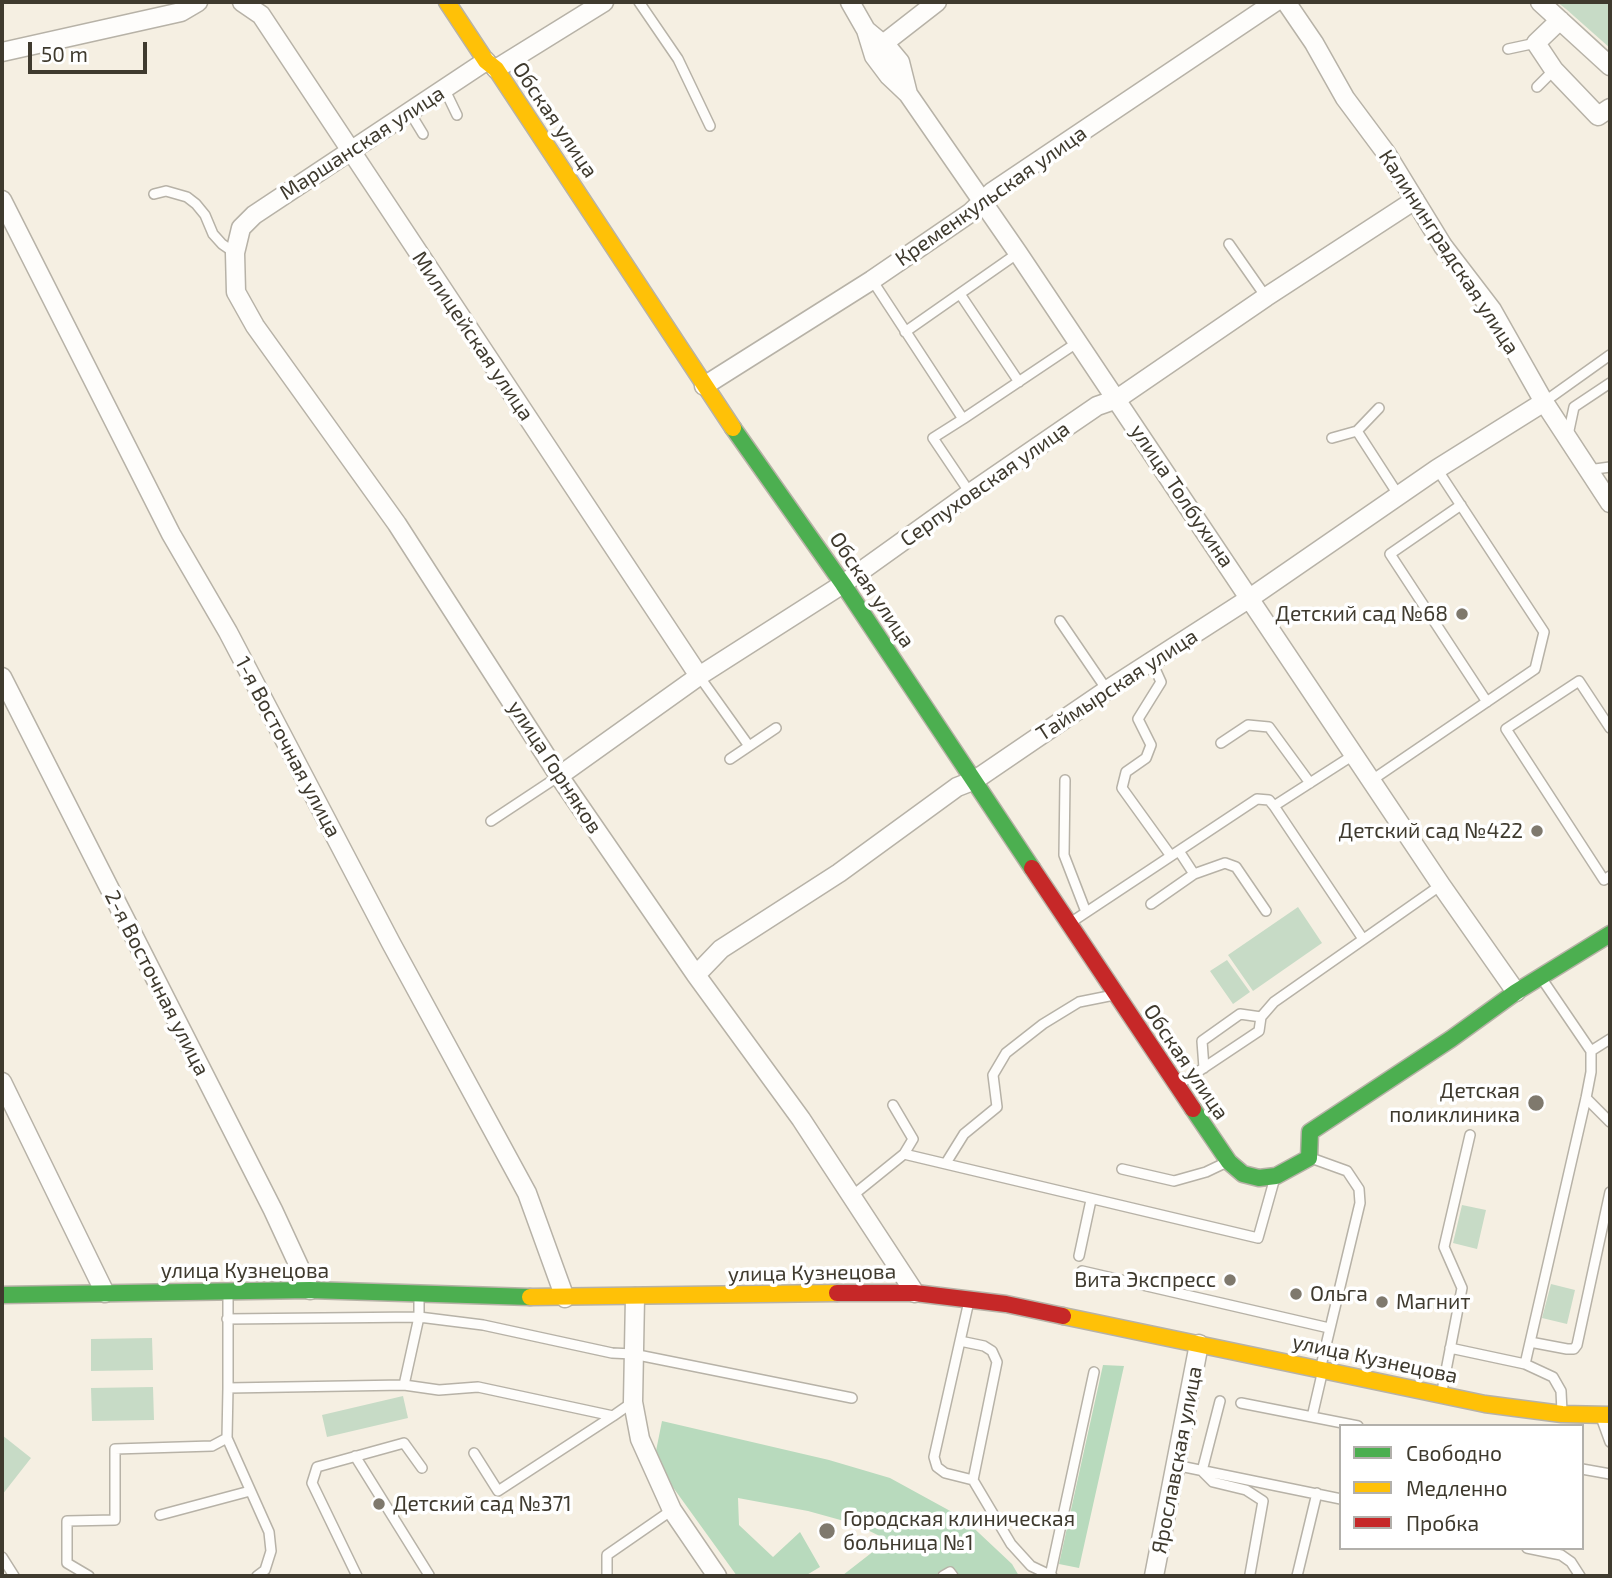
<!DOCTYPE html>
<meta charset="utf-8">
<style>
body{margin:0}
#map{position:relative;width:1612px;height:1578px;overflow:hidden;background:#f5efe2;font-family:"Exo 2",sans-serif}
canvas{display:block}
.frame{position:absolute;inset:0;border:4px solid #3f3a2e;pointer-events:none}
.legend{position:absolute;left:1339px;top:1424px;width:245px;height:126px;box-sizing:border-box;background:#fff;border:2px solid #b2b0ab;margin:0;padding:9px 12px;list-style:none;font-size:21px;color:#3f3a2e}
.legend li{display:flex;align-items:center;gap:14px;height:35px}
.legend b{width:35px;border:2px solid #b2b0ab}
.scale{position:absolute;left:28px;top:42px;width:119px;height:32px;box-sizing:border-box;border:4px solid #3f3a2e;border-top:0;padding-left:9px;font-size:21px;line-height:24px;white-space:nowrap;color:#3f3a2e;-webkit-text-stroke:5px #fff;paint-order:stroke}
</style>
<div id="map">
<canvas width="1612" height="1578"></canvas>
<div class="frame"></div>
<ul class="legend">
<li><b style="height:9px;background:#4caf50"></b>Свободно</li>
<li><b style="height:9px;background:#ffc107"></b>Медленно</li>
<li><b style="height:9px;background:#c62828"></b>Пробка</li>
</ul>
<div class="scale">50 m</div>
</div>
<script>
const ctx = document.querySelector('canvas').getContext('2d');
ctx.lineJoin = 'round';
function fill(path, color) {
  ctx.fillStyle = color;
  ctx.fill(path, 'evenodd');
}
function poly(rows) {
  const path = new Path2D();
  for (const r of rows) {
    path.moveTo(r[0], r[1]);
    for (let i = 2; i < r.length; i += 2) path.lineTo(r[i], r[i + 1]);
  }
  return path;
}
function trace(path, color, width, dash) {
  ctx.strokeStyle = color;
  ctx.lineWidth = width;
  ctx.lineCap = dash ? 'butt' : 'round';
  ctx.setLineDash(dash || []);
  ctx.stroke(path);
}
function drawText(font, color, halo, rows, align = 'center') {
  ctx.font = font + ' "Exo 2",sans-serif';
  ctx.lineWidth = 7;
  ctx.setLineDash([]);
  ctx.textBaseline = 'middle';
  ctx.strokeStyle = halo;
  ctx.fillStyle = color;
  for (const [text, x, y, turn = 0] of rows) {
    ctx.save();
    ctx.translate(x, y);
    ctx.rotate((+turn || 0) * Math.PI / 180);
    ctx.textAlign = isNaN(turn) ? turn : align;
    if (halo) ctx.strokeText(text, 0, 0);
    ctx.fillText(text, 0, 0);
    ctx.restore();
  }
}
fill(poly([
 [1557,2,1610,2,1610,48,1566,9],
 [1298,907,1322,943,1253,991,1228,955],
 [1227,960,1250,992,1233,1004,1210,971],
 [1462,1205,1486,1210,1477,1249,1453,1243],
 [1551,1284,1575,1290,1567,1324,1542,1318],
 [152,1338,153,1370,91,1371,91,1339],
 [153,1387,154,1420,92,1421,91,1388],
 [403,1396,408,1418,327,1437,322,1415],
 [2,1435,31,1458,2,1495]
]), '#c7dbc6');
fill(poly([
 [1103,1365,1124,1366,1079,1568,1059,1564],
 [662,1421,829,1460,890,1478,963,1518,1012,1564,1019,1576,956,1576,947,1569,933,1576,844,1576,843,1575,888,1540,855,1524,808,1511,738,1498,739,1525,773,1557,800,1532,820,1567,805,1576,737,1576,654,1461]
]), '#b8dabd');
const lane = poly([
 [639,2,678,59,710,126],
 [1508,49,1536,43],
 [1537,87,1554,70],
 [444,88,457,115],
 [409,111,423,134],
 [154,194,166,191,187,197,196,204,205,215,213,234,222,244,235,253],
 [1229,244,1266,297],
 [872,280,963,419,1078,342],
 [960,294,1019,382],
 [905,332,1018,253],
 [1544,402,1610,355],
 [963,419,933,438,970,493],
 [1357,431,1399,496],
 [1568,435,1574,407,1610,383],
 [1332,438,1357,431,1379,408],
 [1588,470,1610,467],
 [1461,505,1390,554,1487,702],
 [1060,621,1107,690],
 [1152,662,1161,682,1138,719,1151,745,1146,758,1126,772,1122,788,1171,856],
 [699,676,749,746],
 [1610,728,1579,681,1506,729,1604,880,1610,876],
 [1221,743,1248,725,1269,727,1310,783],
 [730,759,776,728],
 [1065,780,1064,855,1086,912],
 [1372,780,1535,669,1544,632,1437,469],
 [1274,806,1355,754],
 [491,821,559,776],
 [1179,851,1194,874],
 [1151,904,1194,874,1225,863,1236,867,1266,911],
 [1070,923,1257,799,1269,800,1274,806,1363,939],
 [1542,979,1591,1051,1591,1072,1586,1098,1525,1364,1553,1377,1561,1391,1562,1412],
 [1591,1051,1610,1039],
 [1204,1068,1202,1041,1240,1014,1261,1017],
 [1178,1085,1259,1031,1261,1017,1274,1002,1441,885],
 [1586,1098,1610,1122],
 [893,1105,913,1139,904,1154],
 [1311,1158,1347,1171,1359,1189,1360,1203,1321,1366],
 [946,1163,964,1134,997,1107,993,1075,1006,1053,1043,1024,1079,1002,1114,995],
 [1122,1169,1174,1181,1206,1172,1227,1162],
 [852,1196,904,1154,1258,1238,1274,1181],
 [1079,1256,1091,1200],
 [1082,1271,1329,1328],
 [228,1293,228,1388,404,1385,439,1390,478,1387,613,1416,633,1402],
 [969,1301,934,1457,937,1467,945,1473,973,1480,1011,1544,1031,1566,1052,1576],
 [227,1319,419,1317,483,1325,612,1353,633,1354,852,1398],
 [960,1341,984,1346,992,1351,997,1362,973,1480],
 [1530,1342,1567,1349,1574,1349,1577,1345,1610,1192],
 [1450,1348,1525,1364],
 [404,1385,419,1317,419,1297],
 [228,1388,227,1438,269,1532,271,1551,265,1570,257,1576],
 [1442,1391,1462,1288,1444,1247,1470,1135],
 [1220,1401,1202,1471,1213,1482,1246,1490,1263,1501,1250,1574],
 [1241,1403,1358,1426],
 [1312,1417,1322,1374],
 [1602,1420,1610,1442],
 [474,1453,498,1491,613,1416],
 [355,1456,429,1575,427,1576],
 [1175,1465,1341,1499],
 [1582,1469,1610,1474],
 [160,1515,250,1491],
 [1527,1548,1561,1555,1571,1562,1580,1576],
 [2,1557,14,1576],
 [89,1576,67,1563,67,1521,115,1520,115,1449,212,1446,227,1438],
 [357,1576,312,1483,317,1467,404,1443,422,1468],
 [607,1576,607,1555,672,1510],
 [943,1576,950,1572,953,1576],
 [1050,1576,1094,1372],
 [1297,1576,1317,1493]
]);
const street = poly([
 [242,2,261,15,699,676],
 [850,2,866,30,874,56,889,76,908,94,1018,253,1441,885,1516,992],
 [1286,2,1314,43,1345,98,1386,153,1443,246,1492,310,1544,402,1610,503],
 [1540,2,1610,66],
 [1560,20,1536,43,1554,70,1598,116,1610,108],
 [866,30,890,50,900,62,908,94],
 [883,44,937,2],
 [2,52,181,12,198,2],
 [486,61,254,215,241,228,235,253,236,292,255,326,397,524,559,776,696,975,801,1119,915,1293],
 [496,69,604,2],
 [2,200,171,534,228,632,391,943,527,1193,565,1298],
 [704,386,872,280,970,213,992,192,1275,2],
 [2,677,273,1210,310,1290],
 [559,776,699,676,843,584,970,493,1097,406,1117,399,1266,297,1415,200],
 [696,975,721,949,839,873,957,787,975,780,1107,690,1250,598,1437,469,1544,402],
 [2,1082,105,1293],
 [635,1297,633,1402,640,1439,672,1510,717,1576],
 [1154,1576,1199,1344]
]);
const fast = poly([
 [733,428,843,584,1032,868],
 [1193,1109,1229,1162,1243,1174,1259,1178,1276,1176,1309,1158,1310,1132,1451,1039,1516,992,1610,934],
 [2,1295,310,1290,530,1297]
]);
const slow = poly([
 [447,2,486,61,496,69,733,428],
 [530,1297,837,1293],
 [1063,1316,1485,1404,1562,1414,1610,1415]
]);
const jam = poly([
 [1032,868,1193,1109],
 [837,1293,915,1293,1006,1304,1063,1316]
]);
trace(lane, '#b7b2a7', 12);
trace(street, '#b7b2a7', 21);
trace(fast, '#b7b2a7', 19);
trace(slow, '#b7b2a7', 19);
trace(jam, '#b7b2a7', 19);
trace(lane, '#fefdfb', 9);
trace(street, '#fefdfb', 18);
trace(fast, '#4caf50', 16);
trace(slow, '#ffc107', 16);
trace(jam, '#c62828', 16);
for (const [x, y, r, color] of [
 [1462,614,7,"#7f796d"],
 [1537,831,7,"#7f796d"],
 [1536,1103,9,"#7f796d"],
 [1230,1280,7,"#7f796d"],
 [1296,1294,7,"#7f796d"],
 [1382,1302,7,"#7f796d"],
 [379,1504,7,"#7f796d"],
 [827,1531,9,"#7f796d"]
]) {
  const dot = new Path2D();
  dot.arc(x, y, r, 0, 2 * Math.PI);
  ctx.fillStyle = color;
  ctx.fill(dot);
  trace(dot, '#fff', 2.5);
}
drawText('21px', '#3f3a2e', '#fff', [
 ["Обская улица",555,120,56],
 ["Маршанская улица",362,143,-33],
 ["Кременкульская улица",991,196,-35],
 ["Калининградская улица",1449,252,57],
 ["Милицейская улица",473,336,56],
 ["Серпуховская улица",985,484,-35],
 ["улица Толбухина",1182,496,56],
 ["Обская улица",872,590,56],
 ["Таймырская улица",1117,685,-33],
 ["1-я Восточная улица",288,747,62],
 ["улица Горняков",555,767,57],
 ["2-я Восточная улица",157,983,63],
 ["Обская улица",1186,1062,56],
 ["улица Кузнецова",245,1271],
 ["улица Кузнецова",812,1273,-1],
 ["улица Кузнецова",1375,1359,12],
 ["Ярославская улица",1177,1460,-79]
]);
drawText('21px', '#3f3a2e', '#fff', [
 ["Детский сад №68",1448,614],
 ["Детский сад №422",1523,831],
 ["Детская",1520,1091],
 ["поликлиника",1520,1115],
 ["Вита Экспресс",1216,1280],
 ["Ольга",1310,1294,"left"],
 ["Магнит",1396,1302,"left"],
 ["Детский сад №371",393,1504,"left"],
 ["Городская клиническая",843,1519,"left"],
 ["больница №1",843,1543,"left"]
], 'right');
</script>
